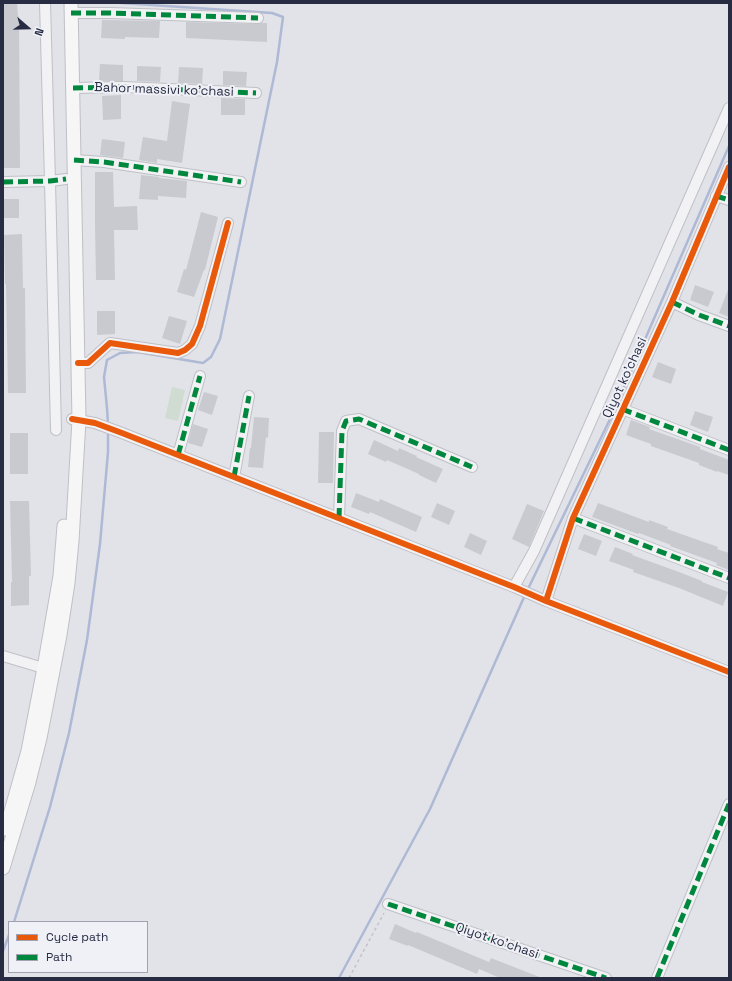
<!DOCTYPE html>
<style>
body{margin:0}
#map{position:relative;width:732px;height:981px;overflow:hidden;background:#e2e3e8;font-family:"Space Grotesk",sans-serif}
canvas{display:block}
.frame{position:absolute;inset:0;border:4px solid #272c43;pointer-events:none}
.legend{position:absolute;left:8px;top:921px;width:140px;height:52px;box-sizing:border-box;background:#f0f1f7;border:1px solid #a0a2af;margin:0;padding:5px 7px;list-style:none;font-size:12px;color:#272c43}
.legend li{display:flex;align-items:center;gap:8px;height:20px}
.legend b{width:20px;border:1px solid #a0a2af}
.north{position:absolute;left:8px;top:8px;width:40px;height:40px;-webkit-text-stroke:3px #f0f1f7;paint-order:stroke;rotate:110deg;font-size:11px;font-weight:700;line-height:16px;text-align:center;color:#272c43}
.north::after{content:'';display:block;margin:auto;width:14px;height:18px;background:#272c43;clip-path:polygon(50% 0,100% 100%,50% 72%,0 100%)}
</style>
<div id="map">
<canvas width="732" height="981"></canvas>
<div class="frame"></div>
<ul class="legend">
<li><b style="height:5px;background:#e8590c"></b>Cycle path</li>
<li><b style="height:5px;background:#00873e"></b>Path</li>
</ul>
<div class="north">N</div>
</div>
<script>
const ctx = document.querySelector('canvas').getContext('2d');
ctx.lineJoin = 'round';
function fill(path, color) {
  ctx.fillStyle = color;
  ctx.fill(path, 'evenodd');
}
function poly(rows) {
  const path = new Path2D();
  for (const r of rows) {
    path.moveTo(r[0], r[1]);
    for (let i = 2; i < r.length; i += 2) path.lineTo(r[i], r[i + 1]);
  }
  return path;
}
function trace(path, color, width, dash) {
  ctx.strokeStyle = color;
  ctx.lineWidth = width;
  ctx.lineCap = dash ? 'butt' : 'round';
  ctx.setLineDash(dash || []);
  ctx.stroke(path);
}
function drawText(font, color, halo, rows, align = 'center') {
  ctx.font = font + ' "Space Grotesk",sans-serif';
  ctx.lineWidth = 4;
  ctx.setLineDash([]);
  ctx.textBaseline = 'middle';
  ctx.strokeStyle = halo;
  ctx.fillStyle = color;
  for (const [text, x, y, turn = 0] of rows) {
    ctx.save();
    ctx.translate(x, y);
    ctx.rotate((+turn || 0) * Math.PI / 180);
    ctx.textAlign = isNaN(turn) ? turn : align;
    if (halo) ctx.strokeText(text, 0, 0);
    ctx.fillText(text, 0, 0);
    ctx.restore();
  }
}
fill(poly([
 [172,387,185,390,178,421,165,418]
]), '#d0dbd2');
trace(poly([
 [108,424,107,408,104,377,107,360,120,353,137,352,203,363,211,357,220,339,277,62,283,17,272,13,121,3],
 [527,591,613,413,729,146],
 [14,922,50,807,69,733,87,640,100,544,108,452,108,431],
 [3,951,9,935],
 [339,978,430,809,525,595]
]), '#aeb9d5', 2.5);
fill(poly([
 [3,3,17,3,18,16,19,16,20,168,3,168],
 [102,20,160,21,159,38,125,37,125,39,101,38],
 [186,22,258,24,262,23,267,23,267,42,186,38],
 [100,64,123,65,123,81,99,81],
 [137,66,161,67,160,82,137,81],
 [179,67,203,68,202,84,178,83],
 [223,71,247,72,246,86,223,85],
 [121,95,121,119,103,120,102,96],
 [221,98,245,99,245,115,221,115],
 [172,101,190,104,182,163,157,159,157,163,139,160,143,137,167,141],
 [102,139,125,142,123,158,100,155],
 [95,172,113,172,114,207,137,206,138,230,114,230,115,280,96,280,95,225],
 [141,175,159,177,159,178,187,181,186,198,158,196,158,200,139,199],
 [3,199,19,199,19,218,3,218],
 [201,212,218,217,205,270,204,270,194,297,177,292,184,269,186,270],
 [22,234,23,288,25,288,26,393,8,393,6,284,5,284,4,235],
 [695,285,714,292,708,307,690,300],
 [728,290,729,290,729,317,719,313],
 [97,311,115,311,115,334,97,335],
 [169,316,187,321,180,344,162,338],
 [658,362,676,369,671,384,652,377],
 [204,392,218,396,212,415,198,410],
 [695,411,713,417,708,432,690,425],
 [254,417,269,418,268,438,266,437,263,468,248,467,250,448,251,448],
 [631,420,650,427,649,429,700,447,700,449,729,460,729,475,717,471,717,472,699,465,699,463,651,446,651,444,626,435],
 [193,424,208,429,202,447,188,443],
 [319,432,334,432,333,483,318,483],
 [10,433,28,433,28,474,10,474],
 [374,440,398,451,399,448,417,456,416,457,443,469,436,483,419,475,419,474,387,460,386,462,368,454],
 [356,493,379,502,380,499,422,517,416,532,370,512,369,514,351,507],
 [10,501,29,501,31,576,29,576,29,605,11,606,11,582,12,582],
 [437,503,455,511,449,525,431,517],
 [598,503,649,522,649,520,668,527,667,529,718,547,717,549,729,553,729,570,716,565,717,563,670,546,671,545,639,533,638,534,592,517],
 [527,504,544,511,529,547,512,539],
 [470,533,487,541,481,555,464,547],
 [584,534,602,541,596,556,578,549],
 [615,547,633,554,632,555,679,572,702,581,702,582,728,592,723,606,679,588,633,572,634,570,609,561],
 [395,924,416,933,417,932,489,962,491,958,542,978,500,978,479,969,477,974,408,945,408,946,389,939]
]), '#c9cad0');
const minor = poly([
 [45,3,50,181,56,430],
 [71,13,110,13,258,18],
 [73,88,124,87,256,93],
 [74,160,104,162,241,182],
 [3,182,50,181,66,179],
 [716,196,729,200],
 [672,302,699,315,729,326],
 [78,363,88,363,110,343,178,353,185,350,192,344,200,326,228,223],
 [622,409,729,450],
 [72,419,95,423,122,433,514,587,546,601,729,672],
 [178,455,200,376],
 [234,477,249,396],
 [339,518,342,431,346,421,359,419,472,467],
 [573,518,729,578],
 [514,587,534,551,729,108],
 [546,601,573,518,672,302,729,167],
 [3,656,50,670],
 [388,904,606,978],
 [657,978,729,804]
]);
const major = poly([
 [6,829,28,751,44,668,60,576,64,526],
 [3,868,29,782,40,738,60,635,68,583,72,541,79,420,71,3]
]);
trace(minor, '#bfc0c6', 12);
trace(major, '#bec0c6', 15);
trace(poly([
 [349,978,384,913]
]), '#c1c2c8', 1.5, [3, 3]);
trace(minor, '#f2f2f4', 10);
trace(major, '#f6f6f7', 13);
trace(poly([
 [71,13,110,13,258,18],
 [73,88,124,87,256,93],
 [74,160,104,162,241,182],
 [3,182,50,181,66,179],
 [716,196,729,200],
 [672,302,699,315,729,326],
 [622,409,729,450],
 [178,455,200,376],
 [234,477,249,396],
 [339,518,342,431,346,421,359,419,472,467],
 [573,518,729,578],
 [388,904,606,978],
 [657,978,729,804]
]), '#00873e', 5, [10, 5]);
trace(poly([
 [78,363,88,363,110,343,178,353,185,350,192,344,200,326,228,223],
 [72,419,95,423,122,433,514,587,546,601,729,672],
 [546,601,573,518,672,302,729,167]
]), '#e8590c', 6);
drawText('13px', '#272c43', '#f0f1f7', [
 ["Bahor massivi ko'chasi",164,90,2],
 ["Qiyot ko'chasi",625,378,-65],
 ["Qiyot ko'chasi",497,941,19]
]);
</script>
